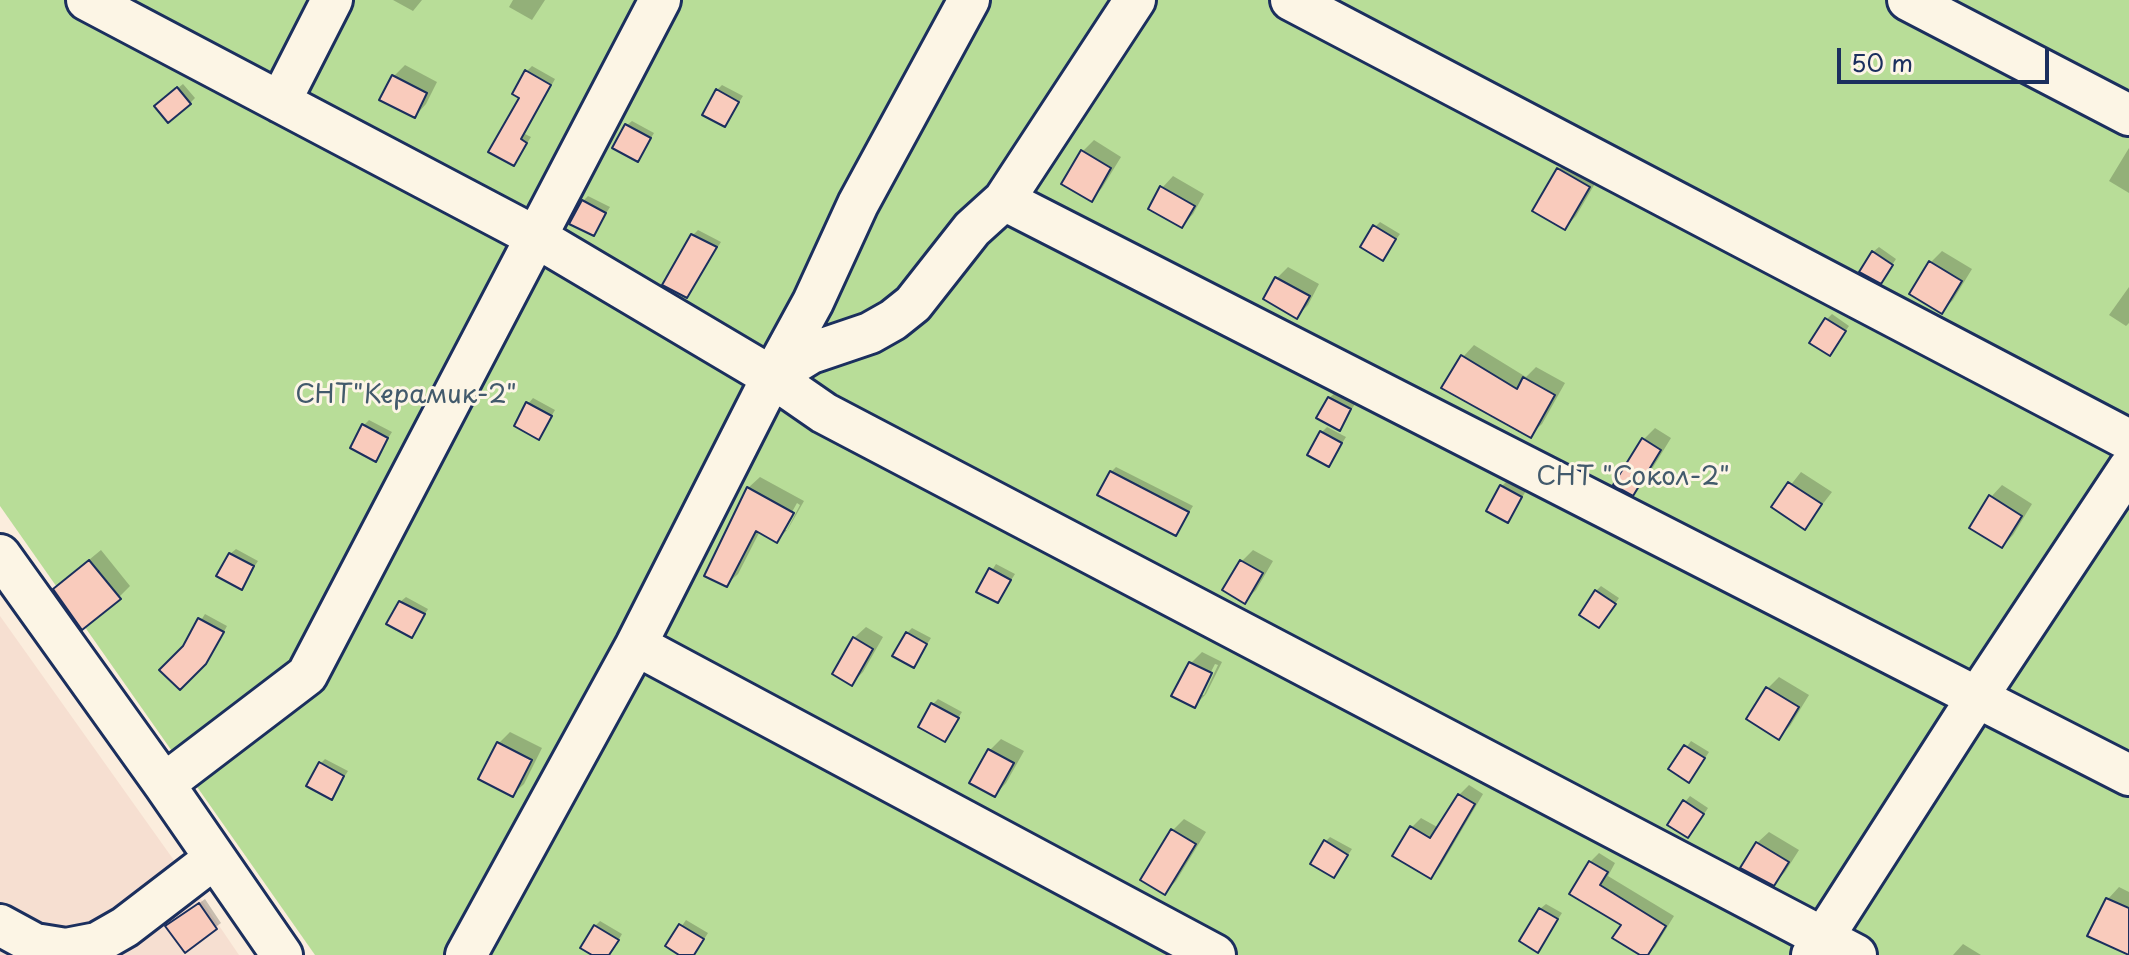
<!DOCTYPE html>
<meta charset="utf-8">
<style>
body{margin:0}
#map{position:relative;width:2129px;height:955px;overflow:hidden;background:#fbeddd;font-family:"Playpen Sans",sans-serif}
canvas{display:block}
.scale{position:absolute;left:1837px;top:48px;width:212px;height:36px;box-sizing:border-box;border:4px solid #1b2f5e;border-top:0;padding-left:10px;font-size:24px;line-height:28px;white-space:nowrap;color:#1b2f5e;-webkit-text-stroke:6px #fcf5e5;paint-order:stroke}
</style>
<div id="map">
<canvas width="2129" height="955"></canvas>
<div class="scale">50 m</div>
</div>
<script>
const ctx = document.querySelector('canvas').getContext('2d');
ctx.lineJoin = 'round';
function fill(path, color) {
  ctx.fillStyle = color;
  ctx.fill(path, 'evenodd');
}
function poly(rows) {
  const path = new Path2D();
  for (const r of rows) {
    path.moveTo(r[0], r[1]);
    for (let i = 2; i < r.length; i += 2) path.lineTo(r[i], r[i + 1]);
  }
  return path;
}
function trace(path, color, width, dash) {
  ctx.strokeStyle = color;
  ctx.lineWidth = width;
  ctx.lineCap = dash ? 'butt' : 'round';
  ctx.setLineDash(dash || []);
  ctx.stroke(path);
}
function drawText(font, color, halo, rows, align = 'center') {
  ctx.font = font + ' "Playpen Sans",sans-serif';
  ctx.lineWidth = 6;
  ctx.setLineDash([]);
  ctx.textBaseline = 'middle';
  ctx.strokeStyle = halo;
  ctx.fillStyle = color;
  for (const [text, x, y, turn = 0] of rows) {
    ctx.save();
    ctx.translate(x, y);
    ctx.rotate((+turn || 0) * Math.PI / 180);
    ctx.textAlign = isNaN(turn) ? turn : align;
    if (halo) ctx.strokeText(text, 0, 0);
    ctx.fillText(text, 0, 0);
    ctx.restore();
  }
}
fill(poly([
 [0,616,188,880,239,955,0,955]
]), '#f6dfd1');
fill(poly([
 [0,0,2129,0,2129,955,315,955,0,506]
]), '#b8dd98');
fill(poly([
 [393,0,422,0,413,11],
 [513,0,545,0,532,20,509,7],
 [405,65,437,82,426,104,415,116,393,77],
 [532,66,555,79,525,134,531,137,514,164,522,97,527,71],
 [183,84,195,98,190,103,162,101],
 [722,85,743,96,725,125,717,90],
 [632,121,654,133,638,160,626,126],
 [1094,140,1121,157,1102,188,1091,199,1083,151],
 [2129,148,2129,193,2109,181],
 [1570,158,1600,175,1576,216,1565,228,1535,210,1559,169],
 [1173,176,1204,194,1193,214,1182,226,1162,188],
 [588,196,610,207,593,234,583,201],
 [1380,222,1400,234,1383,258,1375,227],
 [698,230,721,242,687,296,693,235],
 [1879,247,1896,259,1885,276,1873,252],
 [1942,251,1972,269,1953,300,1942,311,1912,293,1931,262],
 [1288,267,1319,284,1308,305,1297,316,1277,278],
 [2129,287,2129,323,2126,326,2109,315],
 [1832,314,1849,326,1830,354,1827,319],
 [1474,345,1526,377,1536,367,1565,383,1542,424,1530,435,1463,357],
 [1335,393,1355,404,1339,429,1329,398],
 [533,398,555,410,539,437,528,404],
 [369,420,392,432,375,459,364,425],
 [1327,427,1346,437,1329,464,1322,432],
 [1655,428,1671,438,1644,482,1633,493,1644,439],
 [1116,467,1193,506,1176,533,1111,472],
 [1801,472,1832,492,1805,527,1774,506],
 [760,477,804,501,788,529,777,540,760,531,738,574,726,585,748,488],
 [797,503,800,505,787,530,782,530],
 [1507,481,1526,491,1508,521,1502,486],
 [2002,485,2032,504,2013,535,2002,546,1991,497],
 [236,549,258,561,241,587,230,554],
 [101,550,130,586,119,597,67,578],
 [1253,550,1273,561,1256,590,1245,601,1225,590,1242,561],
 [996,564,1015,574,998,601,979,591],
 [1601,586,1619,598,1604,620,1596,591],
 [406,597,428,609,412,636,400,602],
 [205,614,227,626,211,656,180,688,184,647],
 [866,627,883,637,863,672,852,683,854,638],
 [912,628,931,638,914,665,907,633],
 [1202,652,1222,662,1206,694,1195,705,1191,663],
 [1215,664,1218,665,1204,695,1199,695],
 [1779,677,1809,695,1790,726,1779,737,1749,719,1768,688],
 [938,699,962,712,945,739,933,704],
 [510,732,542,748,524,784,512,795,481,779,499,743],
 [1001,739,1024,751,1006,783,995,795,990,750],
 [1691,741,1709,752,1694,775,1671,769],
 [325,759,348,771,331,798,320,764],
 [1469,785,1483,794,1440,867,1431,876,1411,828,1421,818,1439,828,1459,795],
 [1690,796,1708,808,1693,831,1685,802],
 [1184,819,1206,832,1176,881,1165,893,1173,830],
 [1769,832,1799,850,1785,872,1774,884,1757,843],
 [1330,837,1352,849,1334,876,1325,842],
 [1599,853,1615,863,1608,876,1674,916,1655,947,1646,955,1623,924,1572,894,1590,862],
 [2119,887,2129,892,2129,950,2108,899],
 [205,899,221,923,185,950,167,926],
 [1546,904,1562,913,1538,950,1540,909],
 [686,920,708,933,694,955,683,955,668,946],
 [600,921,622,934,610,955,596,955,595,926],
 [1963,944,1981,955,1953,955]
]), '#0003');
const building = poly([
 [525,70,551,85,521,139,527,143,514,166,488,152,519,98,512,94,525,70],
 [392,75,427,93,415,118,379,100,392,75],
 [177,87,191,104,168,123,154,106,177,87],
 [716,89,739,102,725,127,702,115,716,89],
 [625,124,651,138,638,162,612,148,625,124],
 [1081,150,1111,168,1092,202,1061,184,1081,150],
 [1557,168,1590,187,1565,230,1532,211,1557,168],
 [1160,186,1195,206,1182,228,1148,209,1160,186],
 [582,200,606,213,594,236,569,224,582,200],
 [1373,225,1396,239,1383,261,1360,247,1373,225],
 [691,234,717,247,687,298,662,285,691,234],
 [1872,251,1893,265,1881,284,1859,272,1872,251],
 [1929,261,1962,281,1942,314,1909,294,1929,261],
 [1275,277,1310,296,1297,319,1263,299,1275,277],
 [1825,318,1846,331,1830,356,1809,343,1825,318],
 [1461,355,1517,389,1523,377,1555,395,1531,438,1441,388,1461,355],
 [1328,397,1351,409,1340,431,1316,418,1328,397],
 [526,402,552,416,539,440,514,426,526,402],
 [362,424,388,438,376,462,350,448,362,424],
 [1320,431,1342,443,1329,467,1307,455,1320,431],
 [1642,438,1661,450,1633,496,1613,485,1642,438],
 [1110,471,1189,512,1176,536,1097,495,1110,471],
 [1788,482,1822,504,1805,530,1771,507,1788,482],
 [1500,485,1522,497,1508,523,1486,511,1500,485],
 [747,487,794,513,777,543,756,531,727,587,704,576,747,487],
 [1989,495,2022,516,2002,548,1969,528,1989,495],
 [229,553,254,566,242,590,216,576,229,553],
 [89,560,121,599,82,630,53,589,89,560],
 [1240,560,1263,573,1245,604,1222,590,1240,560],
 [989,568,1011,580,998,603,976,592,989,568],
 [1595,590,1616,604,1599,628,1579,615,1595,590],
 [399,601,425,614,412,638,386,624,399,601],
 [198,618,224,632,206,664,180,690,159,670,183,646,198,618],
 [906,632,927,644,914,668,892,656,906,632],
 [853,637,873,649,852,686,832,674,853,637],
 [1189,662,1212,673,1195,708,1171,696,1189,662],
 [1766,687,1799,707,1779,740,1746,719,1766,687],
 [931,703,959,718,945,742,918,727,931,703],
 [497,742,532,760,513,797,478,779,497,742],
 [1684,745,1705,758,1689,783,1668,769,1684,745],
 [988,749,1014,763,995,797,969,783,988,749],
 [319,762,344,776,332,800,306,786,319,762],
 [1458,794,1475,804,1431,879,1392,856,1410,826,1430,838,1458,794],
 [1683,800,1704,814,1688,838,1667,825,1683,800],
 [1171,829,1196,844,1165,895,1140,880,1171,829],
 [1324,840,1348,855,1334,878,1310,864,1324,840],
 [1756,842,1789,862,1774,886,1740,868,1756,842],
 [1589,861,1608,872,1600,885,1666,926,1648,955,1640,955,1612,938,1621,925,1569,894,1589,861],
 [2106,898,2129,908,2129,955,2087,936,2106,898],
 [199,903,217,929,185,953,165,926,199,903],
 [1539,908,1558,919,1538,953,1519,941,1539,908],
 [679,924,704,939,694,955,679,955,665,946,679,924],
 [594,925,619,940,609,955,592,955,580,948,594,925]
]);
fill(building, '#f9cbbc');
trace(building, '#1b2f5e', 2);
const minor = poly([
 [87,0,536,237,772,377,824,413,1856,955],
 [1291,0,2129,440],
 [1908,0,2129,115],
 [280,102,332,0],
 [1004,200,2129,775],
 [772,377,811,353,870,333,893,320,913,304,972,229,1004,200,1135,0],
 [0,555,164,784,282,955],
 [636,645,1215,955],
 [164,784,307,675,660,0],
 [0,925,35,944,66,949,97,943,125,927,215,858],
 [466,955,636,645,772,377,813,302,858,204,969,0],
 [1812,955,1978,696,2129,468]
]);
trace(minor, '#1b2f5e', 46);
trace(minor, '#fcf5e5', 40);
drawText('26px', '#425a6c', '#fcf5e5', [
 ["СНТ\"Керамик-2\"",406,396],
 ["СНТ \"Сокол-2\"",1633,478]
]);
</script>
